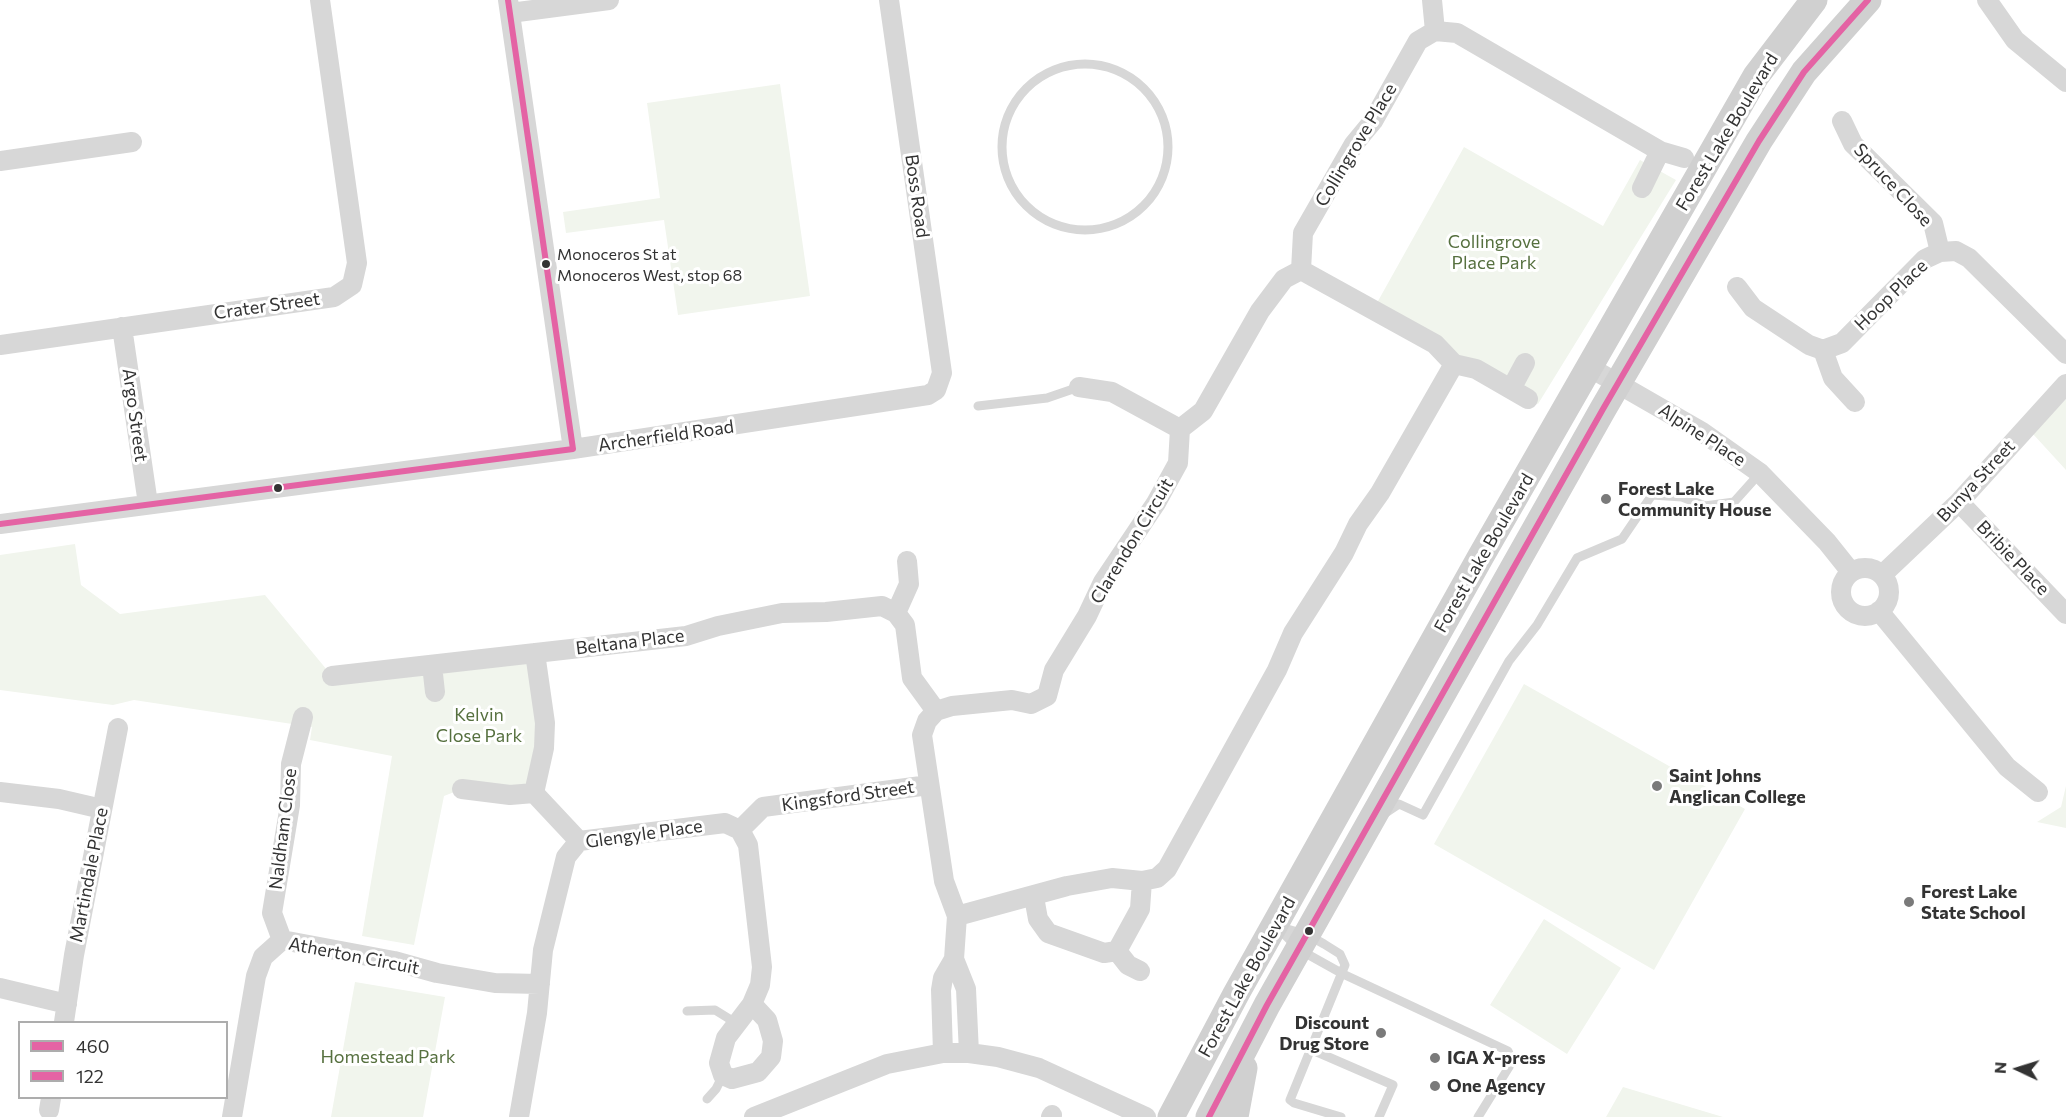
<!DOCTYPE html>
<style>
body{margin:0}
#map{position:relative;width:2066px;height:1117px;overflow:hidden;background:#fff;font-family:Commissioner,sans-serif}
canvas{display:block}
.legend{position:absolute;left:18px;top:1021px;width:210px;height:78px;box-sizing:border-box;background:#fff;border:2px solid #adadad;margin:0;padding:8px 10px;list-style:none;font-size:18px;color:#333}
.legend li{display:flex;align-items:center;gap:12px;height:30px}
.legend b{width:30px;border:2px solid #adadad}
.north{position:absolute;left:1988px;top:1039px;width:60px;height:60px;-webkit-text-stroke:4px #fff;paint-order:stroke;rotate:274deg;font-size:16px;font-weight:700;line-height:24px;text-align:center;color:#333}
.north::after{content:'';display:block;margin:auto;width:21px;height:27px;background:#333;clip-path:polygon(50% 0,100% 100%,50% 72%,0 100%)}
</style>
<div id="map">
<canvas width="2066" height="1117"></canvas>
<ul class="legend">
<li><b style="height:8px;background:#e463a4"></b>460</li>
<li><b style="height:8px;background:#e463a4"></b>122</li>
</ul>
<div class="north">N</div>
</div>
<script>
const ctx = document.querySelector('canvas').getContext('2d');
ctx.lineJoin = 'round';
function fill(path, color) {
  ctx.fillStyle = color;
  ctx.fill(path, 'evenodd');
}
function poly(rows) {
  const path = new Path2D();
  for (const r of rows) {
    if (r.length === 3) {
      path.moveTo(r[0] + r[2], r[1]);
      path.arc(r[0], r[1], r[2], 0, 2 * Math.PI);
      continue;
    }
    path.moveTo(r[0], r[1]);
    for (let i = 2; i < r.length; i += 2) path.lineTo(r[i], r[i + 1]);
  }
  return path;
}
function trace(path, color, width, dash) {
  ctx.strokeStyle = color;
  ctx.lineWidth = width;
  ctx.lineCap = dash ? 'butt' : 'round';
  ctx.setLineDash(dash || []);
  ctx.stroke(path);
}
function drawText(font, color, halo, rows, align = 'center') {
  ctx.font = font + ' Commissioner,sans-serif';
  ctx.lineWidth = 6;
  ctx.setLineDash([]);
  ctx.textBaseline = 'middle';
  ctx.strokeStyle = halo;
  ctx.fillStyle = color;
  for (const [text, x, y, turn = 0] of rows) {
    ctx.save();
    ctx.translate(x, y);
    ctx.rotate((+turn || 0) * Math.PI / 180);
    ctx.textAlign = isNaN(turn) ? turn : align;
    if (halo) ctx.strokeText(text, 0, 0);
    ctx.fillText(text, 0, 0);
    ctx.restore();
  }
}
fill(poly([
 [780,84,810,296,678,315,664,220,566,233,563,212,660,198,647,103],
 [1464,147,1603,226,1640,160,1676,180,1538,404,1373,310],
 [2066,399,2066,470,2033,434],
 [75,544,81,585,120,614,265,595,332,676,535,653,545,723,534,793,462,789,444,796,414,945,362,936,392,756,310,740,312,727,134,700,113,705,0,690,0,555],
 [1524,684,1745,809,1654,970,1434,844],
 [2066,786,2066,828,2037,822,2061,807],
 [1544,919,1621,968,1567,1054,1490,1005],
 [355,982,445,997,423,1117,331,1117],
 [1623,1087,1723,1117,1606,1117]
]), '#f1f5ed');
trace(poly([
 [1085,147,83],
 [978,406,1047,398,1079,387],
 [1384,814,1399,804,1423,815,1509,661,1537,625,1577,558,1622,539,1652,495,1682,497,1705,506,1734,502,1760,473],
 [1277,926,1308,935,1324,944,1340,954,1345,965,1290,1100,1294,1103,1341,1117],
 [1277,927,1300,950,1343,974,1508,1051,1511,1058,1509,1067,1478,1117],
 [687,1011,715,1010,736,1023],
 [1310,1049,1393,1085,1379,1117],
 [707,1099,716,1089,723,1075]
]), '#d7d7d7', 9);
trace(poly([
 [508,0,573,449],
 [1432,0,1435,31],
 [1987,0,2015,40,2066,82],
 [510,13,609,0],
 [1842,121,1853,144,1933,223,1940,252],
 [0,161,132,142],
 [1642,188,1660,151],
 [1301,270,1303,233,1354,144,1373,121,1418,41,1435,31,1457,33,1660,151,1684,158],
 [1737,287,1753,308,1809,345,1823,350,1842,343,1925,259,1940,252,1956,251,1969,258,2066,354],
 [122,327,148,504],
 [0,345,334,297,352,285,357,263,320,0],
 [1823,350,1833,378,1855,402],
 [1589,367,1702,432,1760,473,1827,542,1851,572],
 [1079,387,1112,392,1180,429],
 [1511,389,1525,363],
 [1959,502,2066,614],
 [0,524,573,449,928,395,936,390,942,373,889,0],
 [1865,592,24],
 [1882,575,1959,502,2066,384],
 [1879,611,2007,767,2038,792],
 [896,613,909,584,907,561],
 [432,665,435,692],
 [332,676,686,636,718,626,782,613,826,612,882,606,896,613,905,625,912,678,936,711],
 [936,711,952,706,1012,700,1031,704,1047,696,1054,670,1087,616,1103,582,1156,503,1178,463,1180,429,1203,411,1260,311,1284,279,1301,270,1435,344,1454,364,1476,369,1528,399],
 [936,711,927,721,922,735,944,881,957,916,954,959,966,989,969,1053],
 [462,789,510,795,534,793,544,748,545,723,535,653],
 [0,792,59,799,102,809],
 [534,793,579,841],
 [740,830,763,807,929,785],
 [1034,897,1038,919,1048,933,1104,953,1117,951,1140,909,1142,881],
 [957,916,1067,886,1112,878,1142,881,1157,878,1167,869,1277,670,1293,633,1344,553,1358,524,1380,493,1454,364],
 [282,940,272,913,290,805,291,764,303,717],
 [1117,951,1128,965,1140,971],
 [0,988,67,1004],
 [752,1004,767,1020,773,1041,771,1057,758,1072,732,1079,723,1075,719,1063,726,1038,752,1004],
 [64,1022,74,955,118,728],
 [943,1053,941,990,943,978,954,959],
 [49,1110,51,1098],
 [232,1117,256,976,263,957,282,940,394,961,437,973,495,983,540,984],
 [519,1117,537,1013,543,950,566,857,579,841,725,823,740,830,748,845,762,967,760,985,752,1004],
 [754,1117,887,1064,943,1053,969,1053,998,1057,1039,1068,1146,1117],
 [1051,1117,1052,1115]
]), '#d7d7d7', 20);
trace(poly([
 [1171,1117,1236,994,1481,556,1756,76,1814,0],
 [1209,1117,1267,1005,1603,409,1759,141,1804,72,1868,0],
 [1235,1117,1244,1068]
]), '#d0d0d0', 27);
trace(poly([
 [1209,1117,1267,1005,1603,409,1759,141,1804,72,1868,0]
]), '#e463a4', 6);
trace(poly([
 [0,524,573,449,508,0]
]), '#e463a4', 6);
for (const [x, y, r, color] of [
 [546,264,5,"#333"],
 [278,488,5,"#333"],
 [1606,499,6,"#7a7a7a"],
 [1657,786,6,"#7a7a7a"],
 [1909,902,6,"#7a7a7a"],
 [1309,931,5,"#333"],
 [1381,1033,6,"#7a7a7a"],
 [1435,1058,6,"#7a7a7a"],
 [1435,1086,6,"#7a7a7a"]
]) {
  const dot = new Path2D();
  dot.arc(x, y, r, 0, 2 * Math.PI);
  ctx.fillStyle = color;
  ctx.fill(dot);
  trace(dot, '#fff', 2);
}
drawText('16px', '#333', '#fff', [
 ["Monoceros St at",557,255],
 ["Monoceros West, stop 68",557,276]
], 'left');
drawText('18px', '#333', '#fff', [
 ["Forest Lake Boulevard",1727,132,-59],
 ["Collingrove Place",1356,145,-59],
 ["Spruce Close",1893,185,47],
 ["Boss Road",917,196,82],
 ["Hoop Place",1891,295,-44],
 ["Crater Street",267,306,-8],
 ["Argo Street",135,415,82],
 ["Alpine Place",1702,435,33],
 ["Archerfield Road",666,436,-8],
 ["Bunya Street",1976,481,-47],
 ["Clarendon Circuit",1132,541,-59],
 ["Forest Lake Boulevard",1484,553,-60],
 ["Bribie Place",2013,558,46],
 ["Beltana Place",630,642,-7],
 ["Kingsford Street",848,796,-8],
 ["Naldham Close",283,829,-83],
 ["Glengyle Place",644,834,-8],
 ["Martindale Place",89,875,-79],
 ["Atherton Circuit",354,956,11],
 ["Forest Lake Boulevard",1247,977,-61]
]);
drawText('18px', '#56703f', '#fff', [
 ["Collingrove",1494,242],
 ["Place Park",1494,263],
 ["Kelvin",479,715],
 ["Close Park",479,736],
 ["Homestead Park",388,1057]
]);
drawText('bold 18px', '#333', '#fff', [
 ["Forest Lake",1618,489],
 ["Community House",1618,510],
 ["Saint Johns",1669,776],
 ["Anglican College",1669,797],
 ["Forest Lake",1921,892],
 ["State School",1921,913],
 ["Discount",1369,1023,"right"],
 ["Drug Store",1369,1044,"right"],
 ["IGA X-press",1447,1058],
 ["One Agency",1447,1086]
], 'left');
</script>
